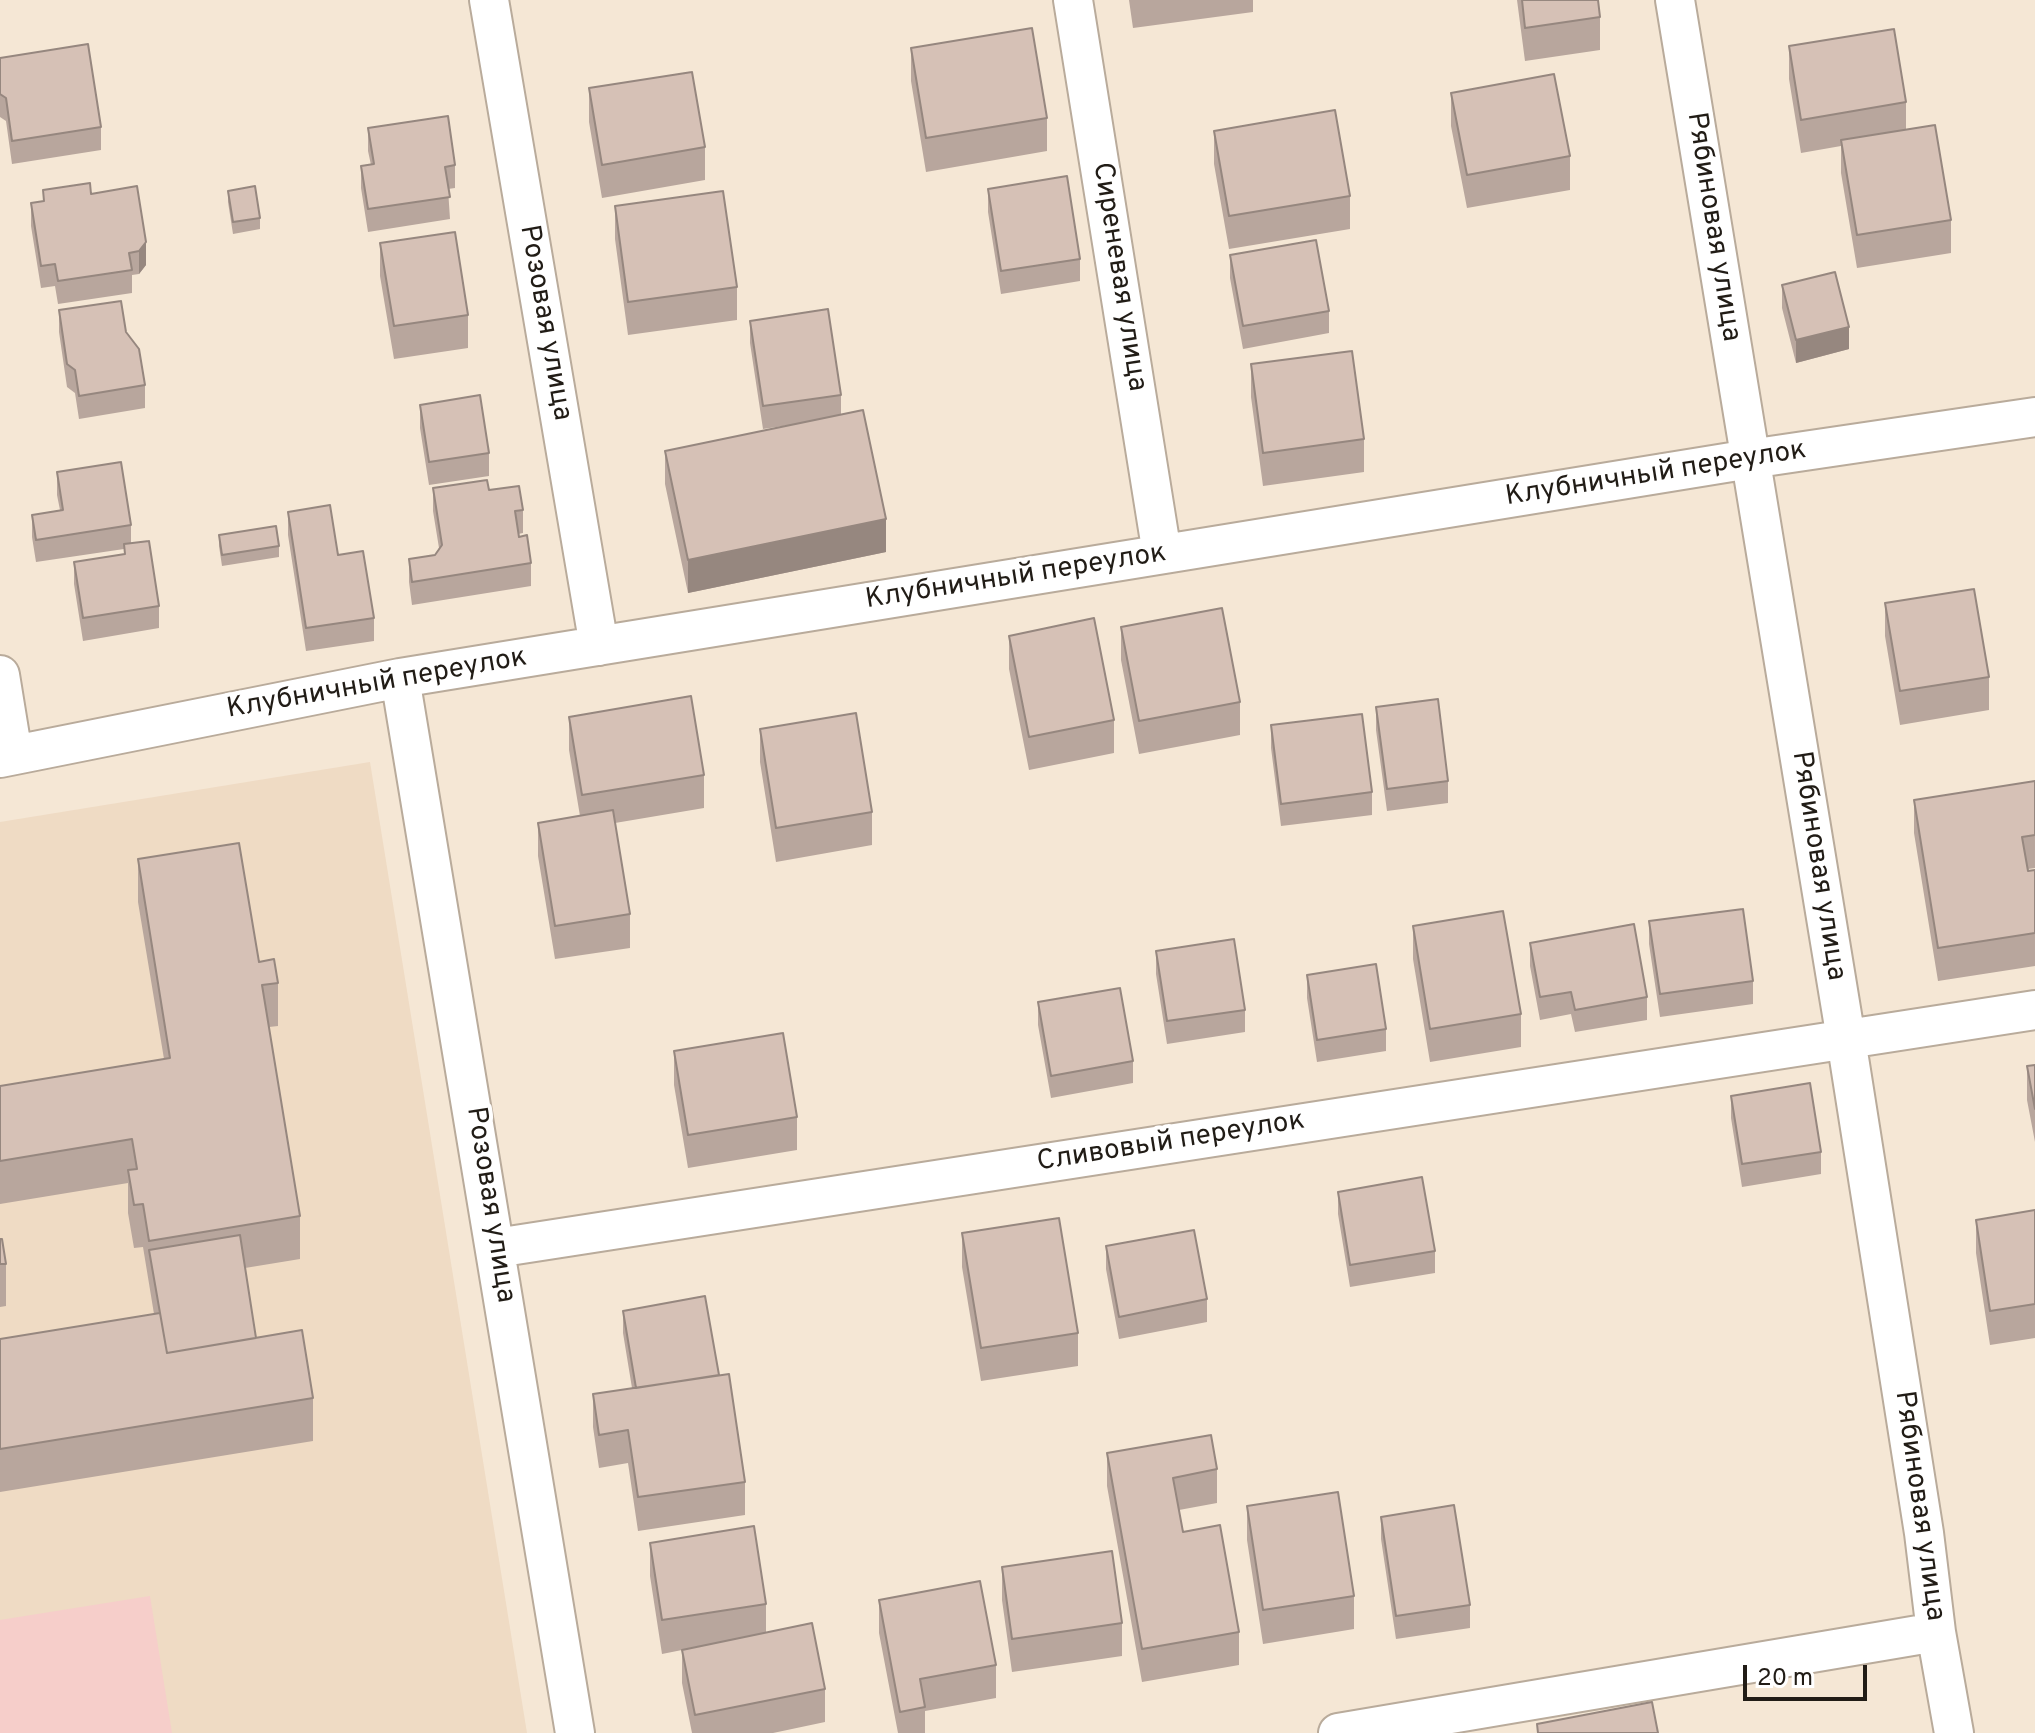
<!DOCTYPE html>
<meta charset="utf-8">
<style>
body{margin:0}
#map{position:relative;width:2035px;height:1733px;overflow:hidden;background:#f5e7d5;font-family:Overpass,sans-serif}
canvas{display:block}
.scale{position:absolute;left:1743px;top:1665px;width:124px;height:36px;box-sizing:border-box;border:4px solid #211c16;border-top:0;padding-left:10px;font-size:24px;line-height:28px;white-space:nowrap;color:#211c16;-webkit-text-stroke:6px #fff;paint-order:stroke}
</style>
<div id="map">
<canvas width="2035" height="1733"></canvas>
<div class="scale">20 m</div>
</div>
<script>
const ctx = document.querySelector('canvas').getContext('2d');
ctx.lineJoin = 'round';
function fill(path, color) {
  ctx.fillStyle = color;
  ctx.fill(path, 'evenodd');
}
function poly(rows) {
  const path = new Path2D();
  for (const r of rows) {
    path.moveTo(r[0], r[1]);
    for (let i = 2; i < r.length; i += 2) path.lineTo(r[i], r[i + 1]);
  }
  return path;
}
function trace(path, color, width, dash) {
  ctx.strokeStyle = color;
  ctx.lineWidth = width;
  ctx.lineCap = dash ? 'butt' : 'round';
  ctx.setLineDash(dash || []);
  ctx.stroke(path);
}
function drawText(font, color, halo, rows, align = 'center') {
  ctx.font = font + ' Overpass,sans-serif';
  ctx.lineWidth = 8;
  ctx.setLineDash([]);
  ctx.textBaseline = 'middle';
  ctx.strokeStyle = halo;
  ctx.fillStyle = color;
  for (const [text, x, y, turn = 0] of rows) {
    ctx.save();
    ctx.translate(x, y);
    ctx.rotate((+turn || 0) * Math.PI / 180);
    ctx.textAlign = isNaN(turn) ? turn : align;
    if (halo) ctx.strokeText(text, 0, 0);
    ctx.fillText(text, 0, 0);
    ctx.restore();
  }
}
fill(poly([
 [370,762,527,1733,0,1733,0,822]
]), '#efdbc4');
fill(poly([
 [150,1596,172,1733,0,1733,0,1620]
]), '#f6ceca');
const minor = poly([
 [489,0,599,646],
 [1073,0,1162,554],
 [1675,0,1846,1039,1924,1533,1936,1632,1954,1733],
 [0,675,13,755],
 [400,678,575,1733],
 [0,758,400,678,1750,459,2035,417],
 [496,1248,2035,1010],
 [1338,1733,1936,1632]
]);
trace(minor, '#b9ab9b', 42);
trace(minor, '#fff', 38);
fill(poly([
 [1129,0,1253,0,1253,12,1133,28],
 [1517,0,1598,0,1600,17,1600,50,1525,61],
 [1789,46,1906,102,1906,129,1951,220,1951,253,1857,268,1841,173,1841,146,1801,153,1789,79],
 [911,48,1047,118,1047,151,926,172,911,81],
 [0,58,101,127,101,150,12,164,6,121,0,117],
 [589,88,705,147,705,180,602,198,589,122],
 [1451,93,1570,156,1570,190,1467,208,1451,126],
 [368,128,455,165,455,188,448,189,450,219,368,232,361,188,361,166,371,165,368,151],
 [1214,131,1350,196,1350,229,1229,249,1214,164],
 [137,186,146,265,139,274,132,275,132,293,58,304,55,286,41,288,31,226,31,203,43,202,43,190,91,194],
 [988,189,1080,259,1080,281,1001,294,988,212],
 [228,191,260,218,260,229,233,234,228,202],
 [615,206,737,287,737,320,628,335,615,239],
 [380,243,468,315,468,348,394,359,380,276],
 [1230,255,1329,311,1329,333,1243,349,1230,278],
 [1782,285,1849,349,1796,363,1782,308],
 [59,310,126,332,145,385,145,408,79,419,75,393,67,387,59,332],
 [750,321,841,395,841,414,886,552,688,593,665,484,665,451,790,425,763,429,750,343],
 [1251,364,1364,439,1364,472,1263,486,1251,397],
 [420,405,489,453,489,476,429,485,420,428],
 [57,472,131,525,131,543,159,606,159,628,83,641,74,584,74,562,124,554,124,549,36,562,32,537,32,515,60,510,57,495],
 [433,488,489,490,523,510,523,533,518,534,531,563,531,586,412,605,409,582,409,559,435,555,439,548,433,511],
 [288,512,338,555,374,618,374,641,306,651,288,535],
 [219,535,279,546,279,557,222,566,219,546],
 [1885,603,1989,677,1989,710,1900,725,1885,636],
 [1121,627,1240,702,1240,735,1139,754,1121,660],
 [1009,636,1114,720,1114,753,1029,770,1009,669],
 [1376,707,1448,781,1448,803,1387,811,1376,730],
 [569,717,704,775,704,808,615,823,630,914,630,948,555,959,538,856,538,823,580,816,569,750],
 [1271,725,1372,792,1372,815,1281,826,1271,748],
 [760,729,872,812,872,845,776,862,760,762],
 [2035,781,2035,868,2028,869,2028,871,2035,870,2035,966,1938,981,1914,833,1914,800],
 [138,859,259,962,278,983,278,1026,269,1027,300,1216,300,1259,245,1268,256,1338,313,1398,313,1441,0,1492,0,1339,154,1314,143,1247,134,1248,128,1213,128,1183,0,1204,0,1086,164,1059,138,902],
 [1649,921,1753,981,1753,1004,1660,1017,1649,944],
 [1413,926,1521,1014,1521,1047,1430,1062,1413,959],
 [1530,943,1647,997,1647,1020,1575,1032,1571,1014,1540,1020,1530,966],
 [1156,951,1245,1010,1245,1032,1167,1044,1156,974],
 [1307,975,1386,1029,1386,1051,1317,1062,1307,998],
 [1038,1002,1133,1061,1133,1083,1051,1098,1038,1025],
 [674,1051,797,1117,797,1150,688,1168,674,1085],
 [2035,1065,2035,1142,2027,1100,2027,1066],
 [1731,1096,1821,1152,1821,1174,1742,1187,1731,1118],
 [1338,1192,1435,1251,1435,1273,1350,1287,1338,1214],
 [2035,1210,2035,1338,1990,1345,1976,1253,1976,1220],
 [962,1233,1078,1333,1078,1366,981,1381,962,1267],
 [0,1239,6,1264,6,1306,0,1307],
 [1106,1246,1207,1299,1207,1322,1119,1339,1106,1269],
 [623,1311,719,1375,745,1482,745,1515,638,1531,628,1463,599,1468,593,1427,593,1394,632,1388,623,1333],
 [1107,1453,1217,1469,1217,1503,1179,1510,1183,1532,1239,1632,1239,1665,1142,1682,1107,1486],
 [1247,1506,1354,1596,1354,1629,1263,1644,1247,1540],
 [1381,1517,1470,1605,1470,1628,1396,1639,1381,1539],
 [650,1543,766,1604,766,1632,825,1689,825,1722,773,1733,692,1733,682,1683,682,1650,662,1654,650,1576],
 [1002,1567,1122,1623,1122,1656,1012,1672,1002,1600],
 [879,1600,996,1665,996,1698,925,1711,925,1733,898,1733,879,1633]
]), '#b8a69d');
fill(poly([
 [146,242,146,265,139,274,139,251],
 [1849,327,1849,349,1796,363,1796,340],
 [886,519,886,552,688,593,688,560]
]), '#96877f');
const building = poly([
 [1522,0,1598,0,1600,17,1525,28,1522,0],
 [1032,28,1047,118,926,138,911,48,1032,28],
 [1894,29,1906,102,1801,120,1789,46,1894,29],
 [88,44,101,127,12,141,6,98,0,94,0,58,88,44],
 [692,72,705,147,602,165,589,88,692,72],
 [1554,74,1570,156,1467,175,1451,93,1554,74],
 [1335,110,1350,196,1229,216,1214,131,1335,110],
 [448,116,455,165,445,167,450,197,368,209,361,166,374,164,368,128,448,116],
 [1935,125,1951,220,1857,235,1841,140,1935,125],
 [1067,176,1080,259,1001,271,988,189,1067,176],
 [90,183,91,194,137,186,146,242,139,251,129,253,132,270,58,281,55,264,41,266,31,203,44,201,43,190,90,183],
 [255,186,260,218,233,222,228,191,255,186],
 [723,191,737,287,628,302,615,206,723,191],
 [455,232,468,315,394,326,380,243,455,232],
 [1316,240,1329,311,1243,326,1230,255,1316,240],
 [1835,272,1849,327,1796,340,1782,285,1835,272],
 [121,301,126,332,139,349,145,385,79,396,75,370,67,364,59,310,121,301],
 [828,309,841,395,763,406,750,321,828,309],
 [1352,351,1364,439,1263,453,1251,364,1352,351],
 [480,395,489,453,429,462,420,405,480,395],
 [863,410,886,519,688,560,665,451,863,410],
 [121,462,131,525,36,540,32,515,63,510,57,472,121,462],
 [487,480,489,490,519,486,523,510,515,511,519,537,527,535,531,563,412,582,409,559,435,555,442,545,433,488,487,480],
 [330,505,338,555,363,551,374,618,306,628,288,512,330,505],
 [276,526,279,546,222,555,219,535,276,526],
 [149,541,159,606,83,618,74,562,125,554,124,544,149,541],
 [1974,589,1989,677,1900,691,1885,603,1974,589],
 [1222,608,1240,702,1139,721,1121,627,1222,608],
 [1094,618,1114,720,1029,737,1009,636,1094,618],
 [691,696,704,775,582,795,569,717,691,696],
 [1438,699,1448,781,1387,789,1376,707,1438,699],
 [856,713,872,812,776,828,760,729,856,713],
 [1362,714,1372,792,1281,804,1271,725,1362,714],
 [2035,781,2035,835,2022,837,2028,871,2035,870,2035,933,1938,948,1914,800,2035,781],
 [613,810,630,914,555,926,538,823,613,810],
 [239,843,259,962,274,959,278,983,262,985,300,1216,149,1241,143,1204,134,1205,128,1170,137,1169,132,1139,0,1161,0,1086,170,1058,138,859,239,843],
 [1743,909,1753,981,1660,994,1649,921,1743,909],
 [1503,911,1521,1014,1430,1029,1413,926,1503,911],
 [1634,924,1647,997,1575,1010,1571,992,1540,997,1530,943,1634,924],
 [1234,939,1245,1010,1167,1021,1156,951,1234,939],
 [1376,964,1386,1029,1317,1040,1307,975,1376,964],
 [1120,988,1133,1061,1051,1076,1038,1002,1120,988],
 [783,1033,797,1117,688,1135,674,1051,783,1033],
 [2035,1065,2035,1109,2027,1066,2035,1065],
 [1810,1083,1821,1152,1742,1164,1731,1096,1810,1083],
 [1422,1177,1435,1251,1350,1265,1338,1192,1422,1177],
 [2035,1210,2035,1304,1990,1311,1976,1220,2035,1210],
 [1059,1218,1078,1333,981,1348,962,1233,1059,1218],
 [1194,1230,1207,1299,1119,1317,1106,1246,1194,1230],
 [240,1235,256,1338,167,1353,149,1250,240,1235],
 [0,1239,2,1239,6,1264,0,1264,0,1239],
 [705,1296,719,1375,636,1388,623,1311,705,1296],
 [160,1313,167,1353,302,1330,313,1398,0,1449,0,1339,160,1313],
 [729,1374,745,1482,638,1497,628,1430,599,1435,593,1394,729,1374],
 [1211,1435,1217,1469,1173,1478,1183,1532,1220,1525,1239,1632,1142,1649,1107,1453,1211,1435],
 [1338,1492,1354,1596,1263,1610,1247,1506,1338,1492],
 [1454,1505,1470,1605,1396,1616,1381,1517,1454,1505],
 [754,1526,766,1604,662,1620,650,1543,754,1526],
 [1112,1551,1122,1623,1012,1639,1002,1567,1112,1551],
 [980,1581,996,1665,920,1679,925,1707,900,1712,879,1600,980,1581],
 [812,1623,825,1689,695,1715,682,1650,812,1623],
 [1652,1702,1658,1733,1538,1733,1537,1724,1652,1702]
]);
fill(building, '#d6c1b6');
trace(building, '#96877f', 2);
drawText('28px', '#211c16', '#fff', [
 ["Рябиновая улица",1712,227,81],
 ["Сиреневая улица",1118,277,81],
 ["Розовая улица",544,323,80],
 ["Клубничный переулок",1656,475,-9],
 ["Клубничный переулок",1016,578,-9],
 ["Клубничный переулок",377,685,-10],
 ["Рябиновая улица",1817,866,81],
 ["Сливовый переулок",1171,1143,-9],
 ["Розовая улица",489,1205,81],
 ["Рябиновая улица",1918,1506,82]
]);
</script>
